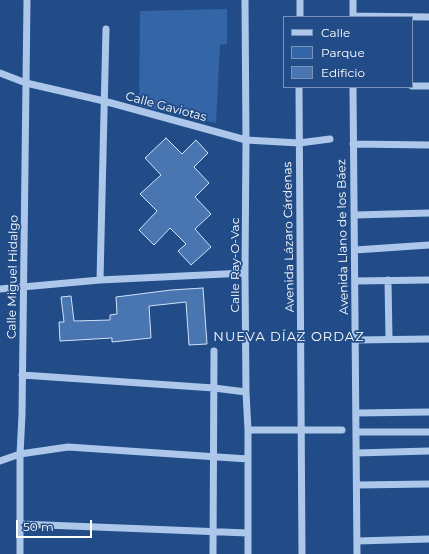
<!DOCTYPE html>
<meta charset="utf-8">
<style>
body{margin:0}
#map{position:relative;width:429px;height:554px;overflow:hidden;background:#214c88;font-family:Montserrat,sans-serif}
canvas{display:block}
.legend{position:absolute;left:283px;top:16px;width:130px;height:72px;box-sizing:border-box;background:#214c88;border:1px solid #7a94b8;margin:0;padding:5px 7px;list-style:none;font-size:12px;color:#fff}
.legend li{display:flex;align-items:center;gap:8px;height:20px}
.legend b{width:20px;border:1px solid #7a94b8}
.scale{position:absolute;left:16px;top:520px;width:76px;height:18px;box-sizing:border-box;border:2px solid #fff;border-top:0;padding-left:5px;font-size:12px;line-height:14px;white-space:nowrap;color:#fff;-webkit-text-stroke:3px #214c88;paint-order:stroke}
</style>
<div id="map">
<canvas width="429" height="554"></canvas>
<ul class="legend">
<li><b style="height:5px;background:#acc7ea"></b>Calle</li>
<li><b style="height:11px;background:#3465a6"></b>Parque</li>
<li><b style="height:11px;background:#4975b1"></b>Edificio</li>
</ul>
<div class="scale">50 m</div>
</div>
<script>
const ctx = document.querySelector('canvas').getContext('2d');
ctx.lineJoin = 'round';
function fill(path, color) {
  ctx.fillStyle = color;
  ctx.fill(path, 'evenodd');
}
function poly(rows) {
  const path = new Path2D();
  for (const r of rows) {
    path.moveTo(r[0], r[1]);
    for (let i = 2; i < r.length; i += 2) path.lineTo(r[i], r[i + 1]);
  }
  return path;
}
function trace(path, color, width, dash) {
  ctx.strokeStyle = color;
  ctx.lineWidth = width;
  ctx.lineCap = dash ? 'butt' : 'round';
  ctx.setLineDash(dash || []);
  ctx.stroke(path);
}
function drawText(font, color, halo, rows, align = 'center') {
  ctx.font = font + ' Montserrat,sans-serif';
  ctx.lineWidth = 3.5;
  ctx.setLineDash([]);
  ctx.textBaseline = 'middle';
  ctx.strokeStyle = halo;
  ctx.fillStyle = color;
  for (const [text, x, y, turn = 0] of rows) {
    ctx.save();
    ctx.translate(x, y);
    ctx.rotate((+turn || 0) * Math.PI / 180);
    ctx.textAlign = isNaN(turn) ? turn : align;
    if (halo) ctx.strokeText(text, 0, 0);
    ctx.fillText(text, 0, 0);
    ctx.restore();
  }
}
fill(poly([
 [227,9,227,44,220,45,216,123,139,106,140,11]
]), '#3465a6');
const building = poly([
 [166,138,182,154,196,140,208,153,194,167,209,183,195,197,211,214,195,229,211,247,191,265,178,251,186,244,170,228,154,245,139,230,157,211,140,194,161,175,145,158,166,138],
 [203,288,207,344,189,345,186,302,149,306,151,338,112,342,112,338,60,341,59,322,64,322,61,297,71,296,74,321,110,320,110,315,117,314,116,297,171,290,203,288]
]);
fill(building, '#4975b1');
trace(building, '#d0e1f8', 1);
trace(poly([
 [245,0,246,140,245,273,246,392,248,430,248,554],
 [353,0,353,17],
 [353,16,429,17],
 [300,17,300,0],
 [0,73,26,83,104,101,246,140,299,143,330,139],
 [412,86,429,86],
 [299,87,302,554],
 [353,87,357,554],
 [353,144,429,145],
 [355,215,429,213],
 [355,250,429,245],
 [100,280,106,29],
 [388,280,389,339],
 [355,281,429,280],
 [0,289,100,280,245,273],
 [356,340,429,339],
 [22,375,214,388,246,392],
 [356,413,429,412],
 [248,430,342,430],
 [356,432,429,432],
 [356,453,429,451],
 [0,461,20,454,68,447,248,459],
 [357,485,429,484],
 [20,524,248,533],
 [357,541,429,539],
 [20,554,20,454,22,415,27,0],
 [213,554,214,351]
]), '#acc7ea', 7);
drawText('12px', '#fff', '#214c88', [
 ["Calle Gaviotas",166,107,15],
 ["Avenida Lázaro Cárdenas",289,237,-91],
 ["Avenida Llano de los Báez",343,237,-91],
 ["Calle Ray-O-Vac",235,265,-90],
 ["Calle Miguel Hidalgo",13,277,-89]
]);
ctx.letterSpacing = '1px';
drawText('13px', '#fff', '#214c88', [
 ["NUEVA DÍAZ ORDAZ",289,337]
]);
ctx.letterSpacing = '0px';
</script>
